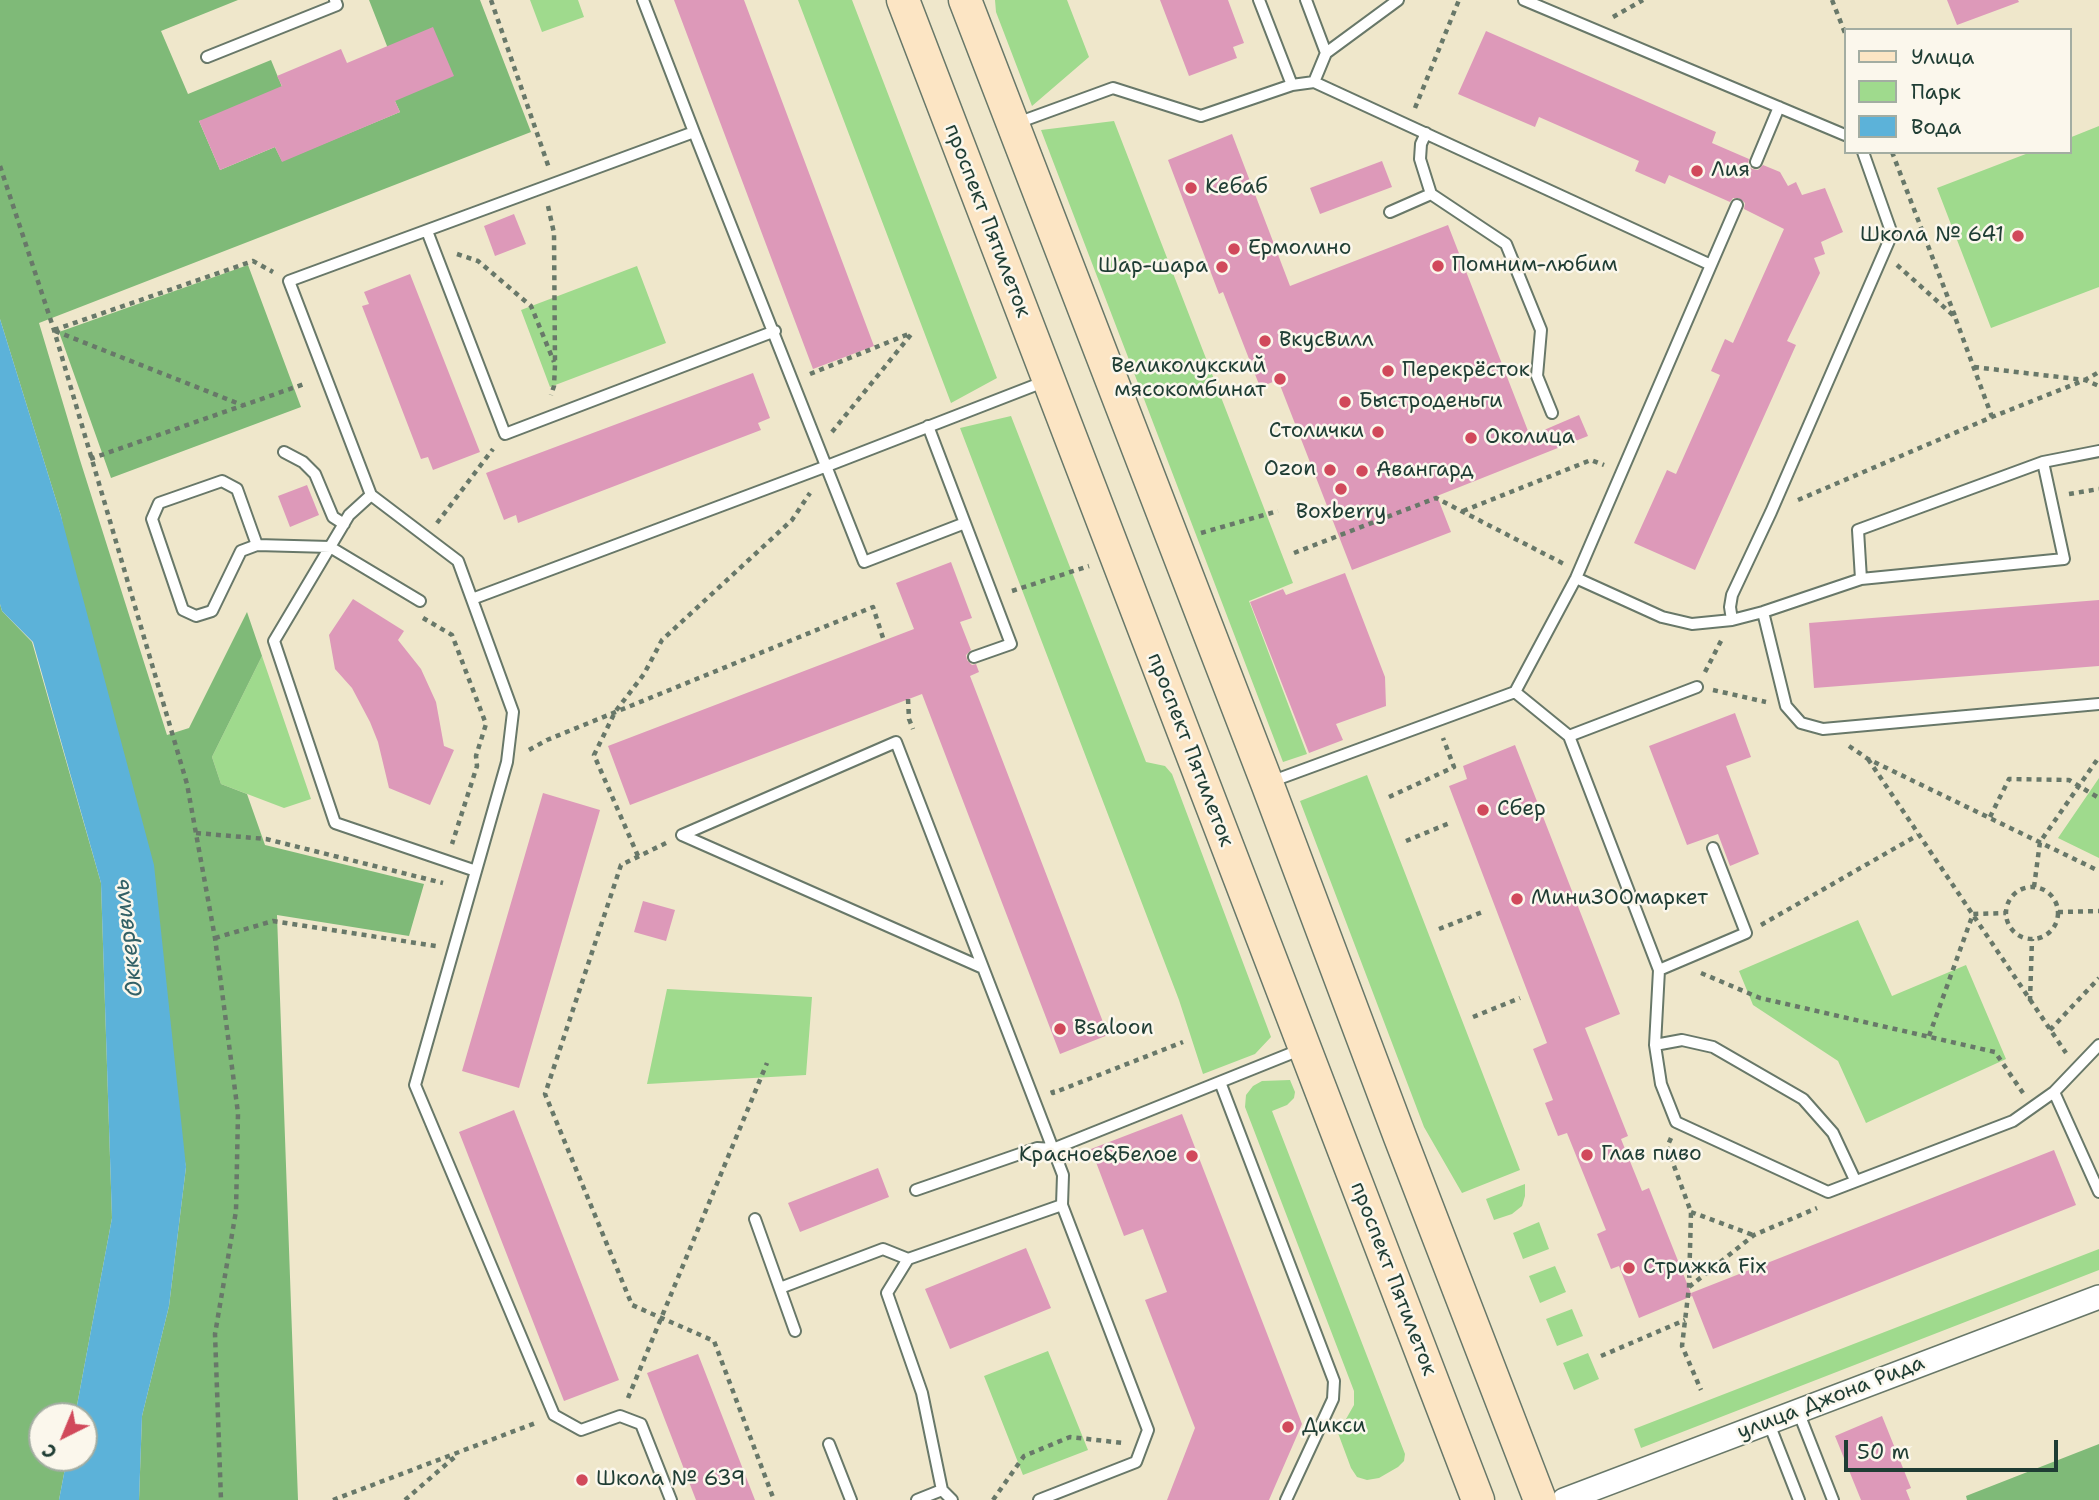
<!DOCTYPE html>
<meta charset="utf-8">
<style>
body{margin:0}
#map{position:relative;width:2099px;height:1500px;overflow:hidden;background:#efe7cb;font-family:"Shantell Sans",sans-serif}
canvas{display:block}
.legend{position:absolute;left:1844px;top:28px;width:228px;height:126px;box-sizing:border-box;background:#fbf7ec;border:2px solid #a3ada2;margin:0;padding:9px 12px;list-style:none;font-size:21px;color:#1f3d34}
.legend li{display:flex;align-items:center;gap:14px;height:35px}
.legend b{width:35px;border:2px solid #a3ada2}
.north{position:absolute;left:28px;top:1402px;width:70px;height:70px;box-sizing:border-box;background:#fbf7ec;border:2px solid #a3ada2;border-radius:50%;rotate:223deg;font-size:19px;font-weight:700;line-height:28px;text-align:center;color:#1f3d34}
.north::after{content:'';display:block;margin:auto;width:24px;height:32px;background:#d1495b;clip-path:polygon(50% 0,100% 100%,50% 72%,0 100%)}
.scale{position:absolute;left:1844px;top:1440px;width:214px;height:32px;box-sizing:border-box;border:4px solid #1f3d34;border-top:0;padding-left:9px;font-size:21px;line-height:24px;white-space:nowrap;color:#1f3d34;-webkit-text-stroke:5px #fbf7ec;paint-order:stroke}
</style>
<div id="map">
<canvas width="2099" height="1500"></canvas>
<ul class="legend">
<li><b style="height:9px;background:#fce5c4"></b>Улица</li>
<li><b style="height:19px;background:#9fda8d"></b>Парк</li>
<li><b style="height:19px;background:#5cb2d9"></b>Вода</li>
</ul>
<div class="north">С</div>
<div class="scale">50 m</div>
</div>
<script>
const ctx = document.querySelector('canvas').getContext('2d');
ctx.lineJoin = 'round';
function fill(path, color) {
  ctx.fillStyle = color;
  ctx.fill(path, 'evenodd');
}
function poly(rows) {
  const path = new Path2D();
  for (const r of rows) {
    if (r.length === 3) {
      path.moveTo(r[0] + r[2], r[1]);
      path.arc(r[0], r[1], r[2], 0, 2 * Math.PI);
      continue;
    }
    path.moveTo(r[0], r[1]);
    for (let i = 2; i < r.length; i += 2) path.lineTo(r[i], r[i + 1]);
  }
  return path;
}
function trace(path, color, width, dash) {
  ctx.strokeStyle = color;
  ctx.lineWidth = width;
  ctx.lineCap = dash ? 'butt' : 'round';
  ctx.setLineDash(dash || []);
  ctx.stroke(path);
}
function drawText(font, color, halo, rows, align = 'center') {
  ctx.font = font + ' "Shantell Sans",sans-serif';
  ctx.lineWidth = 5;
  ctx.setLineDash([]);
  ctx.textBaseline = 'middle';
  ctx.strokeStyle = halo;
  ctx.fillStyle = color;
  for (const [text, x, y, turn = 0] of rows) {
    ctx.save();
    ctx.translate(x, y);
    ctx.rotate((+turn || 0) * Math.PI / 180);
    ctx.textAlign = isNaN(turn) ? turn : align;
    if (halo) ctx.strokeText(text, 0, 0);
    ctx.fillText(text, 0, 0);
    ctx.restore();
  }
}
fill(poly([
 [530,0,578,0,584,17,542,32],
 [798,0,852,0,997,378,951,403],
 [995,0,1067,0,1089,57,1032,106,996,12],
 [1114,121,1293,583,1249,601,1307,754,1283,762,1041,130],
 [2099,126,2099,287,1991,328,1937,188,2031,152,2069,152,2069,138],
 [637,266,666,343,550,387,521,310],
 [1011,416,1146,762,1165,766,1172,774,1271,1037,1255,1054,1203,1074,1179,1000,960,428],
 [262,656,311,799,284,808,221,784,212,757],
 [1367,775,1520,1170,1462,1193,1424,1127,1300,801],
 [2099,778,2099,858,2058,838],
 [1858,920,1892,996,1966,965,2006,1059,1866,1123,1838,1061,1753,1005,1739,971],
 [667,989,812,997,806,1075,647,1084],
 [1290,1080,1295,1092,1294,1098,1287,1105,1272,1111,1405,1454,1404,1461,1398,1467,1379,1478,1367,1480,1357,1477,1351,1468,1338,1433,1354,1405,1354,1391,1245,1107,1246,1095,1253,1086,1262,1081],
 [1525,1184,1525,1196,1522,1206,1512,1214,1494,1220,1486,1199],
 [1539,1222,1549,1249,1523,1259,1513,1233],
 [2099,1249,2099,1270,1641,1448,1634,1429],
 [1555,1266,1566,1292,1540,1303,1529,1276],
 [1572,1309,1583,1336,1557,1346,1546,1319],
 [1048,1351,1088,1450,1023,1475,984,1376],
 [1588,1353,1599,1379,1574,1390,1563,1363]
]), '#9fda8d');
fill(poly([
 [0,0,238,0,161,31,188,94,271,60,287,99,199,121,220,170,275,147,282,161,400,112,395,101,387,46,369,0,480,0,531,132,39,323,80,460,167,735,189,728,247,612,262,656,212,757,221,784,247,794,265,845,424,884,409,936,277,915,298,1500,139,1500,142,1416,169,1306,186,1167,61,516,0,319],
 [248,265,301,407,111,478,59,332],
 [0,604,2,611,32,642,101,883,112,1218,75,1416,42,1416,42,1458,67,1458,59,1500,0,1500],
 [2099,1444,2099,1500,1967,1500,1966,1496]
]), '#7fba78');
fill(poly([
 [0,319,61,516,154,865,186,1167,169,1306,142,1416,139,1500,59,1500,67,1458,84,1458,84,1416,75,1416,112,1218,101,883,33,642,2,611,0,604]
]), '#5cb2d9');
fill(poly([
 [674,0,744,0,874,346,813,369],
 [1160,0,1228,0,1244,43,1233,47,1237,58,1189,76],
 [1947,0,2018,0,2019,2,1957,25],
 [433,27,454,76,395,101,400,112,282,162,275,147,220,170,199,121,282,86,277,76,341,49,347,63],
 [1486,31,1716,132,1712,143,1749,159,1748,164,1752,169,1758,170,1763,165,1780,172,1788,186,1796,182,1802,195,1825,188,1843,232,1821,242,1825,254,1814,258,1820,273,1787,341,1796,345,1695,570,1634,543,1667,470,1676,474,1720,375,1711,371,1725,339,1733,343,1784,229,1744,209,1745,203,1739,198,1733,198,1730,202,1669,175,1665,184,1635,171,1639,161,1539,117,1535,127,1458,94],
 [1232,134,1290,286,1448,225,1530,436,1579,415,1588,436,1437,496,1451,532,1352,570,1278,380,1260,387,1223,292,1219,294,1168,160],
 [1382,161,1392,187,1320,214,1310,188],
 [514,214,526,244,495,256,484,226],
 [410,274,480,452,433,470,428,457,421,459,362,306,369,304,364,292],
 [753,373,770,418,758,423,761,430,518,523,516,515,504,520,486,473],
 [307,485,319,515,290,527,278,496],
 [951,562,972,618,960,622,971,650,966,655,967,660,972,665,976,664,979,672,970,676,1108,1035,1060,1054,922,694,630,805,608,746,914,629,896,583],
 [1345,573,1385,677,1386,706,1336,724,1343,740,1309,753,1250,602,1283,589,1286,595],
 [353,599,404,631,398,640,421,669,436,702,444,746,454,750,430,805,389,788,378,742,370,722,352,688,335,669,329,635],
 [2099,600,2099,666,1814,688,1809,623],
 [1735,713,1751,757,1726,766,1759,854,1730,866,1718,834,1687,845,1649,746],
 [1515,745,1620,1014,1585,1028,1628,1136,1621,1139,1642,1191,1649,1188,1692,1296,1639,1318,1619,1266,1611,1269,1597,1234,1606,1230,1567,1133,1558,1136,1545,1103,1553,1100,1533,1049,1547,1043,1449,786,1467,779,1463,766],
 [543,793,600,810,519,1088,462,1071],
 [643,901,675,910,666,941,634,932],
 [514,1110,619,1380,564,1401,459,1132],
 [1182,1114,1302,1424,1269,1500,1167,1500,1195,1428,1145,1300,1167,1292,1143,1229,1124,1236,1091,1149],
 [2054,1150,2076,1205,1713,1349,1691,1293],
 [878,1168,889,1197,800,1232,788,1203],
 [1026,1248,1051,1308,950,1349,925,1289],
 [698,1354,755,1500,696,1500,665,1420,647,1373],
 [1882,1416,1911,1488,1906,1490,1910,1500,1861,1500,1835,1436]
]), '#dd99b9');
const lane = poly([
 [643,0,694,132,289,281,371,495,458,561,513,712,507,762,415,1085,554,1415,581,1430,620,1416,641,1424,671,1500],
 [1259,0,1292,85],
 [1306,0,1326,53,1314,82],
 [1524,0,1845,135],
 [1326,53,1398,0],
 [207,57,337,5,335,0],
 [1017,123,1113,88,1201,116,1292,85,1314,82,1711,265,1576,578,1515,692,1270,782],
 [694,132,864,562,965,523],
 [1426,133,1421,144,1420,159,1431,194,1506,244,1541,330,1537,376,1552,413],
 [1756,162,1779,107],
 [1390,212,1431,194],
 [427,231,505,434,775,331],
 [1711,265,1737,205],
 [928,426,1011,644,974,657],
 [284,452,303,462,315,474,333,517,344,524],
 [2043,462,2099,451],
 [371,495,349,515,274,641,335,823,476,871],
 [257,545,241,551,212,611,196,616,183,610,152,519,159,503,222,481,237,489,257,545,330,547,420,601],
 [1576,578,1662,617,1692,624,1732,620,1763,612,1861,579,2064,559,2043,462,1858,530,1861,579],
 [472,599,827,466,1046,381],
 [1763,612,1786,706,1801,723,1823,729,2099,704],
 [1732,620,1730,607,1732,595,1771,512,1892,234,1863,152],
 [1515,692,1569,736,1659,970,1655,1045,1661,1084,1676,1122,1828,1192,2013,1121,2054,1092],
 [1569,736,1697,687],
 [682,835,896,742,1053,1149,1302,1049],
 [682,835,983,968],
 [1659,970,1746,933,1713,848],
 [1655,1045,1682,1040,1713,1047,1803,1099,1833,1133,1855,1180],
 [2099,1045,2054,1092,2099,1192],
 [1220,1082,1334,1381,1333,1399,1286,1500],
 [916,1190,1037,1148,1053,1149,1063,1175,1062,1205,1148,1430,1136,1462,1039,1500],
 [755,1219,795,1331],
 [780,1288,883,1249,908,1259],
 [1798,1411,1833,1500],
 [1768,1421,1799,1500],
 [829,1444,851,1500],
 [942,1490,922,1393,887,1293,908,1259,1062,1205],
 [917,1500,942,1490,952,1500]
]);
const street = poly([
 [1564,1500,2099,1297]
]);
const secondary = poly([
 [903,0,1478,1500],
 [965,0,1267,783,1400,1137,1540,1500]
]);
trace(lane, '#687869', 14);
trace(street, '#687869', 26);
trace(secondary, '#687869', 35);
trace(poly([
 [491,0,549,168],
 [1832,0,1845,33],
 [1613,17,1643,0],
 [1415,108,1459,0],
 [1892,152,1955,316],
 [0,166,54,330,187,784,215,938,238,1113,236,1211,215,1334,221,1500],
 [548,206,554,233,555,365,554,386,551,395],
 [457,254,478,261,531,306,554,362],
 [1897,265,1955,317,1992,417],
 [54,330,253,261,273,272],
 [55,331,242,405],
 [1974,367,2085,380,2099,386],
 [810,374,911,333],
 [832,432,913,332],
 [90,459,307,383],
 [2069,494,2099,489],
 [1798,500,1992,417,2085,380,2099,372],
 [1463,511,1591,460,1604,465],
 [437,523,493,449],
 [1201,533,1278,511],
 [1294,553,1436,498,1564,564],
 [1012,591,1089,566],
 [423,618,452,635,486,724,476,756,477,766,452,844],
 [1705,672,1722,639],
 [1713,690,1766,702],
 [908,699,909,719,913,729],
 [1849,746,1868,759,2099,871],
 [529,750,547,740,873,607,884,641],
 [1868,759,2066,1053],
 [1389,797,1454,767,1443,738],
 [1990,817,2009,779,2069,780,2099,798],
 [196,833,266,839,443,883],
 [1406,841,1452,822],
 [666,843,621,865,545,1094,632,1305,714,1341,774,1500],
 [638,856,594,755,615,712,644,674,662,640,792,520,810,493],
 [2034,887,2040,842,2099,757],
 [2032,913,26],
 [2058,912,2099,911],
 [1761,925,1918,835],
 [1439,929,1485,911],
 [215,938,273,921,436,946],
 [1701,973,1760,998,1995,1052,2023,1093],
 [2030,1001,2032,939],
 [1473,1017,1520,998],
 [2050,1030,2099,978],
 [1929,1036,1973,914,2006,913],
 [1052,1090,1053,1093,1183,1042],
 [1671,1138,1667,1147,1691,1212,1689,1287,1682,1346,1701,1390],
 [1691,1212,1753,1235],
 [1689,1287,1754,1235,1817,1208],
 [1601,1356,1685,1320],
 [628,1398,767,1063],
 [333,1500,538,1422],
 [405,1500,457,1455],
 [993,1500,1024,1456,1070,1437,1123,1443]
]), '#687869', 4.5, [5, 5]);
trace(lane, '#fff', 10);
trace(street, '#fff', 23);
trace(secondary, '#fce5c4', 32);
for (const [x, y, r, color] of [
 [1697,171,7,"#d1495b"],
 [1191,188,7,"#d1495b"],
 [2018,236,7,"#d1495b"],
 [1234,249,7,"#d1495b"],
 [1438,266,7,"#d1495b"],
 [1222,267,7,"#d1495b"],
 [1265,341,7,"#d1495b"],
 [1388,371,7,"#d1495b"],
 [1280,379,7,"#d1495b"],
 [1345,402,7,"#d1495b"],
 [1378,432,7,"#d1495b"],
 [1471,438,7,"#d1495b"],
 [1330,470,7,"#d1495b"],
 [1362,471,7,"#d1495b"],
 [1341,489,7,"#d1495b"],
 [1483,810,7,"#d1495b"],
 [1517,899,7,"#d1495b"],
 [1060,1029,7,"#d1495b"],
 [1587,1155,7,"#d1495b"],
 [1192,1156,7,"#d1495b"],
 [1629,1268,7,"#d1495b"],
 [1288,1427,7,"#d1495b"],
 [582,1480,7,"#d1495b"]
]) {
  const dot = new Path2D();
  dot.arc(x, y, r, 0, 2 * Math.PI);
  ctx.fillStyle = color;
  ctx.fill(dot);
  trace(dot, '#fbf7ec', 2.5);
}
drawText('21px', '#1f3d34', '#fbf7ec', [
 ["Лия",1711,171],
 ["Кебаб",1205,188],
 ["Школа № 641",2004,236,"right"],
 ["Ермолино",1248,249],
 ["Помним-любим",1452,266],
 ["Шар-шара",1208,267,"right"],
 ["ВкусВилл",1279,341],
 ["Великолукский",1266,367,"right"],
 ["мясокомбинат",1266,391,"right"],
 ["Перекрёсток",1402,371],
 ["Быстроденьги",1359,402],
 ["Столички",1364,432,"right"],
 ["Околица",1485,438],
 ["Ozon",1316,470,"right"],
 ["Авангард",1376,471],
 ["Boxberry",1341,513,"center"],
 ["Сбер",1497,810],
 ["МиниЗООмаркет",1531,899],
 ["Bsaloon",1074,1029],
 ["Глав пиво",1601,1155],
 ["Красное&Белое",1178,1156,"right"],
 ["Стрижка Fix",1643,1268],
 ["Дикси",1302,1427],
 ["Школа № 639",596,1480]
], 'left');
drawText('21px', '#1f3d34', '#fbf7ec', [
 ["проспект Пятилеток",987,221,69],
 ["проспект Пятилеток",1190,750,69],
 ["проспект Пятилеток",1393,1279,69],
 ["улица Джона Рида",1831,1398,-21]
]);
drawText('italic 23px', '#316066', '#fbf7ec', [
 ["Оккервиль",129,938,-97]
]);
</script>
